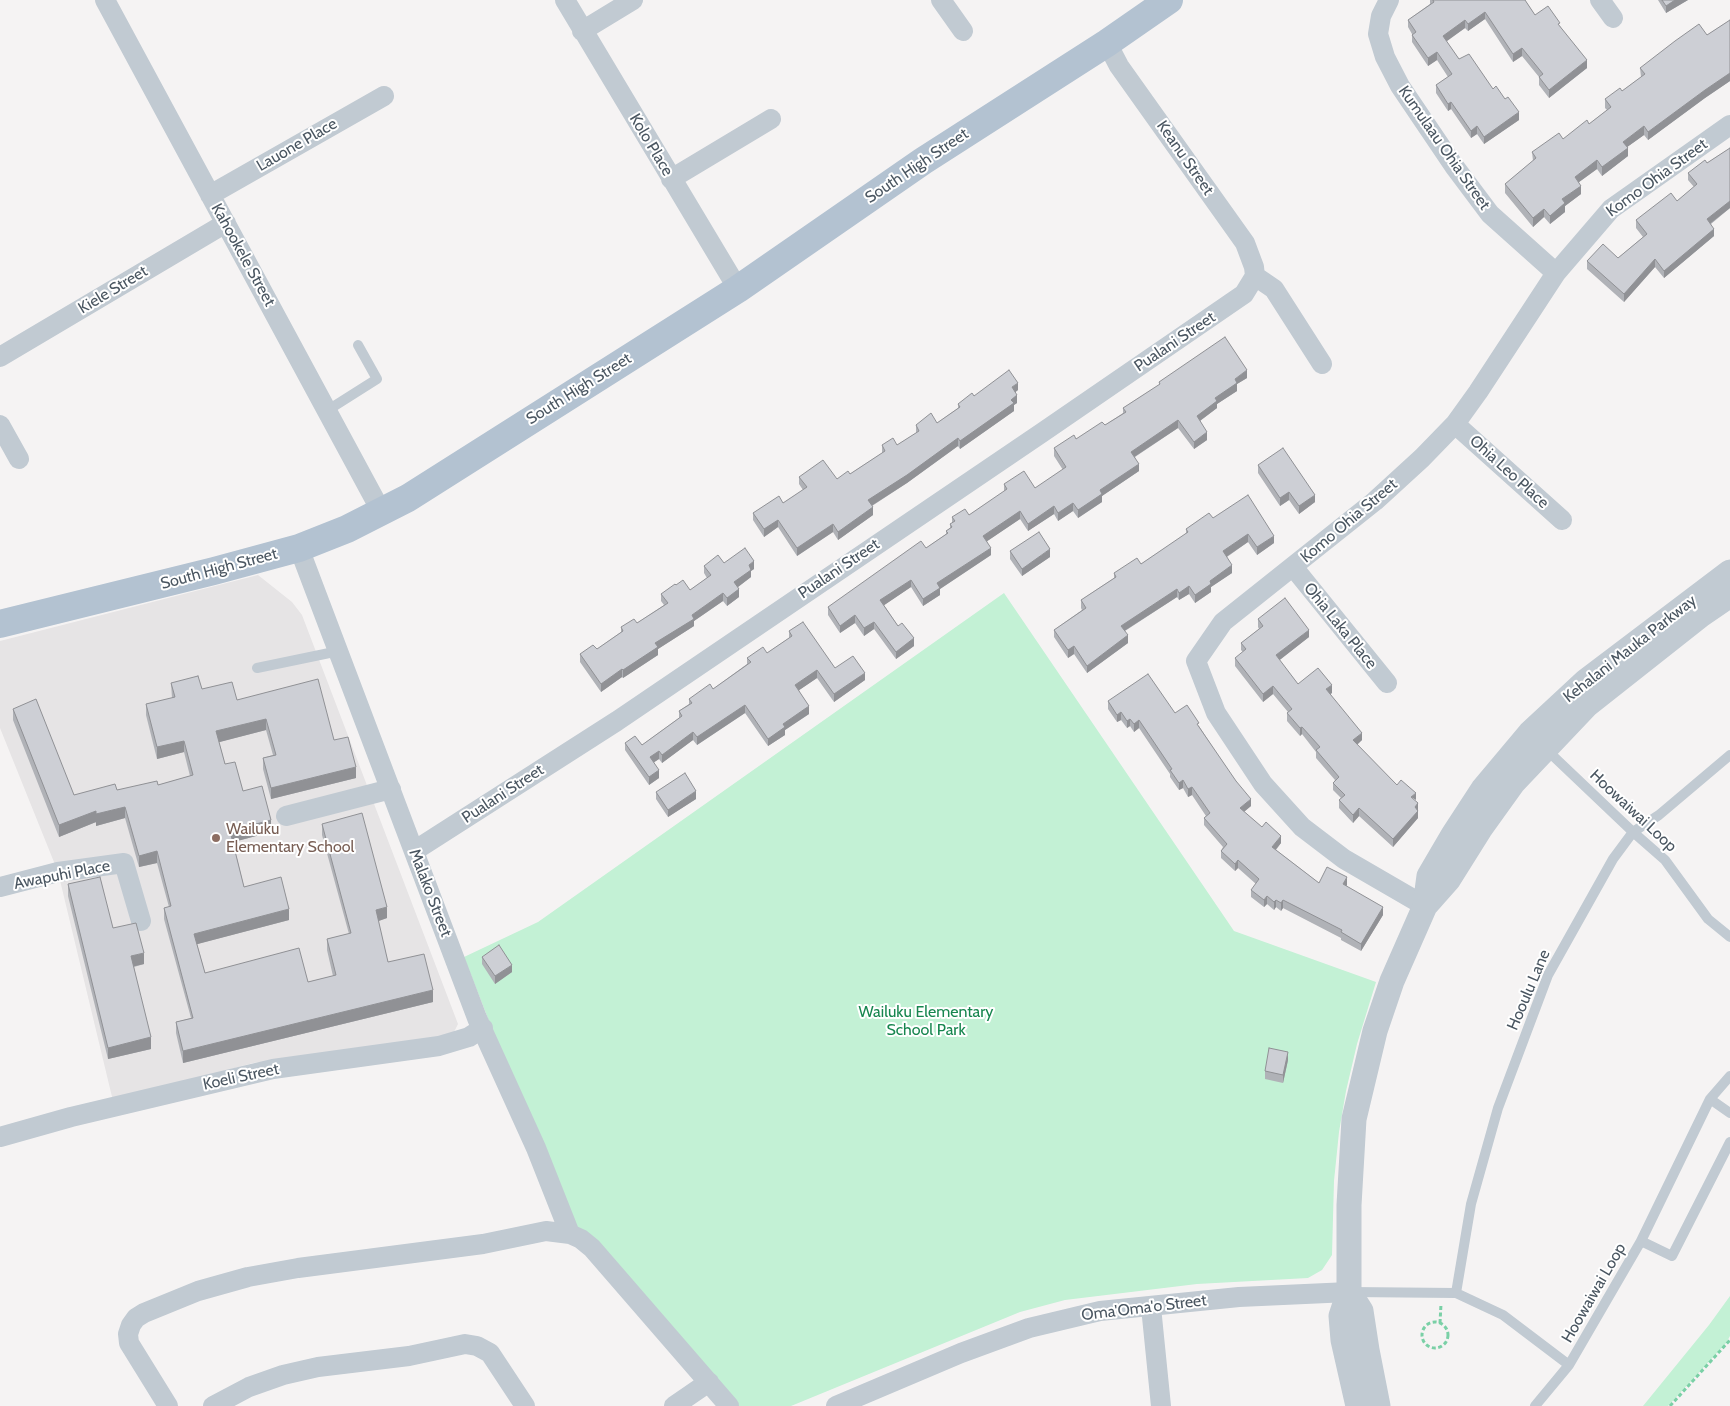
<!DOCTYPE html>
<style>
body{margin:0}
canvas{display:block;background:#f5f3f3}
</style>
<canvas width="1730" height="1406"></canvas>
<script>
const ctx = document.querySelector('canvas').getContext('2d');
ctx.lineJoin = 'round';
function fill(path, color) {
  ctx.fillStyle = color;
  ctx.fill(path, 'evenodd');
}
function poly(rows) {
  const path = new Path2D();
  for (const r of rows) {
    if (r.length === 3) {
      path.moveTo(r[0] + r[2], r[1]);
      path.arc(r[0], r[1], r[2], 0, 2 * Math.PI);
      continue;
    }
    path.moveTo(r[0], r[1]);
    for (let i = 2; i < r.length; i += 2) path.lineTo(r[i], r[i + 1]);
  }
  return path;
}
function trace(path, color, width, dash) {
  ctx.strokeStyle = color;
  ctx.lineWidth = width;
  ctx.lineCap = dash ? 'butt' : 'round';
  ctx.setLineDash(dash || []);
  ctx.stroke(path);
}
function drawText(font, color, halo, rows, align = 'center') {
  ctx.font = font + ' Cabin,sans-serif';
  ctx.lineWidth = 4;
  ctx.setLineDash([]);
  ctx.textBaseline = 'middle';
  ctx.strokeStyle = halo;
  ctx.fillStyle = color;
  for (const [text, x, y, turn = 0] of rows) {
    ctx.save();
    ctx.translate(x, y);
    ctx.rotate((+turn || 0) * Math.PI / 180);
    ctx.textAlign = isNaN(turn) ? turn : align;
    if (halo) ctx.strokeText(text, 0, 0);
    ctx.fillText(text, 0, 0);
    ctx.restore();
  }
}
fill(poly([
 [258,575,292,602,302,615,458,1024,452,1036,253,1063,113,1101,58,872,0,728,0,641]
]), '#e6e4e5');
fill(poly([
 [1004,593,1234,931,1376,982,1357,1044,1346,1091,1339,1132,1334,1181,1332,1255,1322,1270,1308,1278,1197,1284,1065,1300,1020,1312,791,1406,737,1406,569,1226,464,957,538,922],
 [1730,1296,1730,1336,1726,1343,1668,1406,1643,1406,1709,1325]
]), '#c3f1d5');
trace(poly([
 [1435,1335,13],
 [1440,1323,1441,1304],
 [1670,1406,1730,1340]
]), '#7ad0a6', 3, [4, 2.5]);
trace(poly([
 [328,410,377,379,358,345],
 [257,668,339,651],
 [1551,754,1633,832,1665,860,1708,919,1730,937],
 [1710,1099,1730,1113],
 [1641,1241,1672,1256,1730,1142],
 [1350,1292,1456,1293,1503,1315,1569,1365,1641,1241,1710,1099,1730,1076],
 [1456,1293,1471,1204,1498,1108,1548,975,1613,859,1633,832,1659,815,1730,755],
 [1535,1406,1569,1365]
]), '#c1cad2', 10);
trace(poly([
 [105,0,381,511],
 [565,0,738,289],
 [941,0,963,31],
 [1389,0,1381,16,1378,34,1385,57,1400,86,1454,166,1490,214,1556,273],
 [1600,0,1613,18],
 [582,31,633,0],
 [1107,43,1119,66,1245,243,1254,267,1255,276],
 [671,179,771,119],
 [210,195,384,96],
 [1255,276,1274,289,1322,364],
 [0,357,226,223],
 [1455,424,1562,520],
 [0,425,19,459],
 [299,548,477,1018,536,1148,570,1234],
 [1294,568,1387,683],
 [286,816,391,789],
 [414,851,617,721,1043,432,1244,294,1255,276],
 [0,887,58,872,124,863,141,921],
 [1425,906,1344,859,1302,827,1263,784,1216,713,1196,661,1223,622,1375,501,1422,458,1455,424,1478,392,1556,273,1611,209,1730,125],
 [0,1137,71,1117,273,1069,439,1046,469,1037,483,1028],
 [1151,1307,1161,1406],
 [168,1406,129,1343,128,1334,131,1325,136,1318,144,1313,198,1291,248,1277,298,1268,483,1244,546,1231,570,1234,581,1239,592,1248,729,1406],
 [213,1406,249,1387,283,1375,318,1367,409,1356,465,1344,477,1346,490,1353,525,1406],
 [674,1406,709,1382],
 [836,1406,961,1353,1029,1328,1100,1311,1239,1297,1349,1292]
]), '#c1cad2', 20);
trace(poly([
 [1425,906,1448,880,1480,829,1513,783,1587,705,1701,615,1730,595],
 [1349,1292,1361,1311,1367,1350,1378,1406],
 [1358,1406,1343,1340,1341,1316,1349,1292,1349,1205,1354,1119,1375,1031,1392,981,1425,906,1429,876,1453,835,1483,789,1530,733,1586,681,1730,572]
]), '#c1cad2', 25);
trace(poly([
 [0,624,214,571,299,548,347,529,408,498,738,289,923,161,1107,43,1169,0]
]), '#b3c2d1', 28);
fill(poly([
 [1430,0,1525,0,1535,15,1560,26,1587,68,1549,98,1539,85,1539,77,1522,56,1513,62,1485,19,1468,31,1465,28,1446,41,1459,59,1493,89,1519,120,1484,144,1477,134,1471,138,1451,109,1448,111,1436,93,1436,85,1448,77,1437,60,1428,66,1412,42,1412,34,1408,27,1408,20,1430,4],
 [1658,0,1688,0,1666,13],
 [1730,20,1730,81,1705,98,1648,140,1644,135,1627,147,1628,156,1602,176,1597,169,1579,182,1581,194,1565,206,1565,212,1550,224,1544,217,1533,227,1505,193,1505,184,1533,161,1532,152,1563,139,1589,124,1607,110,1605,108,1605,99,1622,91,1641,77,1640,68,1707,35],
 [1730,148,1730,208,1711,224,1714,236,1664,278,1655,267,1624,302,1587,269,1587,261,1618,258,1643,237,1636,228,1636,220,1677,201,1694,187,1688,180,1688,173,1707,163],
 [1247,378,1237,384,1237,391,1217,404,1217,408,1200,421,1207,440,1194,449,1178,428,1135,457,1139,471,1102,496,1102,502,1078,518,1073,511,1058,521,1054,514,1028,531,1020,519,987,541,991,555,940,589,940,595,923,606,911,587,884,605,898,626,914,646,896,659,874,629,864,636,855,623,840,633,828,615,828,607,926,548,946,534,946,531,950,528,950,524,952,523,952,517,969,515,1004,492,1004,484,1035,488,1063,470,1054,456,1054,448,1076,439,1105,425,1123,413,1123,408,1159,385,1159,382],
 [1018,390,1015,392,1017,403,1014,405,1014,411,960,449,958,446,907,483,872,506,873,515,838,540,833,532,797,556,778,527,764,537,753,520,753,513,783,503,803,490,799,484,799,477,837,479,850,474,882,453,882,445,897,445,916,433,916,425,937,423,958,408,958,404,974,396],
 [1258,465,1315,502,1299,514,1289,500,1280,506,1258,473],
 [1213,518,1274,543,1257,555,1248,542,1227,557,1232,573,1211,587,1211,592,1195,603,1189,594,1179,600,1177,597,1125,631,1128,643,1087,673,1074,654,1068,658,1054,637,1054,630,1082,610,1081,608,1081,600,1114,578,1114,573,1141,564,1186,534,1186,529],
 [1010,551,1050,557,1022,576,1010,559],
 [724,563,754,569,751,571,751,577,738,587,739,597,727,606,723,601,694,621,694,626,658,649,658,655,623,678,622,677,601,692,580,662,580,654,597,649,621,632,621,627,637,623,664,605,661,601,661,594,676,585,690,590,707,578,704,573,704,566],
 [1258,619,1309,637,1279,660,1298,684,1332,693,1330,694,1362,740,1357,745,1397,785,1418,803,1418,818,1393,847,1359,816,1353,823,1339,808,1339,800,1341,798,1333,790,1333,783,1335,780,1316,758,1316,752,1302,734,1300,736,1287,721,1287,713,1288,712,1273,694,1263,702,1235,666,1235,658,1243,652,1241,650,1241,643,1259,629,1258,627],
 [789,631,835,668,865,680,834,702,817,678,799,690,809,714,785,730,785,735,768,746,745,713,697,745,693,740,662,763,659,759,654,762,659,778,649,785,625,750,625,743,642,745,679,718,679,711,689,704,689,699,713,689,747,664,747,658,767,653,789,638],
 [171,683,202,689,237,700,334,740,356,778,271,799,263,769,263,758,273,755,266,730,219,742,225,764,271,832,233,842,244,887,289,920,197,944,205,973,308,982,333,976,327,950,327,939,349,934,322,835,322,824,387,918,378,921,388,962,433,1002,183,1063,176,1033,176,1022,191,1018,164,919,164,908,169,907,157,863,139,867,125,818,96,826,96,822,59,837,13,720,13,709,74,795,117,790,158,785,190,776,184,752,157,759,146,715,146,704,172,698],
 [1108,701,1175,713,1199,726,1251,806,1244,812,1281,843,1276,850,1319,883,1347,885,1346,886,1383,915,1361,951,1341,940,1341,938,1283,908,1281,911,1276,907,1274,910,1267,904,1264,907,1251,897,1251,890,1256,884,1238,868,1235,871,1221,858,1221,851,1223,847,1204,825,1204,818,1206,816,1192,795,1188,797,1183,788,1179,790,1170,777,1170,774,1139,728,1134,732,1130,726,1127,728,1121,720,1117,722,1108,709],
 [656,792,696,799,668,817,656,799],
 [68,884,113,928,144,964,134,967,151,1049,108,1059,68,896],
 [482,957,512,972,495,984,482,964],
 [1288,1060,1283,1083,1265,1079,1265,1071]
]), '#b0b2b7');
fill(poly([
 [1675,0,1688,0,1666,13,1666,6],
 [1485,12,1485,19,1468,31,1468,24],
 [1465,20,1465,28,1443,44,1443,36],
 [1522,48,1522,56,1513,62,1513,54],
 [1437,52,1437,60,1428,66,1428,58],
 [1587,60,1587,68,1549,98,1549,90],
 [1730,73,1730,81,1705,98,1648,140,1648,132,1705,90],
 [1451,102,1451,109,1448,111,1448,104],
 [1519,112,1519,120,1484,144,1484,137],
 [1477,126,1477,134,1471,138,1471,131],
 [1644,126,1644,135,1623,150,1623,142],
 [1628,148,1628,156,1602,176,1602,167],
 [1597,160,1597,169,1575,185,1575,177],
 [1581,186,1581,194,1565,206,1565,212,1550,224,1550,216,1562,199],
 [1730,201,1730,208,1707,226,1707,219],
 [1544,209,1544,217,1533,227,1533,218],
 [1714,229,1714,236,1664,278,1664,271],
 [1655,259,1655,267,1624,302,1624,294],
 [1247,370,1247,378,1237,384,1237,391,1217,404,1217,408,1197,423,1197,416,1235,379],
 [1018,383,1018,390,1012,395,1012,387],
 [1017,395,1017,403,1014,405,1014,411,960,449,960,441],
 [1178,420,1178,428,1131,459,1131,452],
 [1207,432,1207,440,1194,449,1194,442],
 [958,438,958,446,907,483,868,508,868,500],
 [1139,464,1139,471,1102,496,1102,502,1078,518,1078,510,1100,490],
 [1289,492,1289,500,1280,506,1280,498],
 [1315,495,1315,502,1299,514,1299,506],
 [1073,503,1073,511,1058,521,1058,513],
 [1054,506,1054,514,1028,531,1028,524],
 [873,507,873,515,838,540,838,532],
 [1020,511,1020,519,983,544,983,536],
 [778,520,778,527,764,537,764,529],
 [833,524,833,532,797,556,797,548],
 [1248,534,1248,542,1223,559,1223,551],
 [1274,536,1274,543,1257,555,1257,547],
 [991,548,991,555,940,589,940,595,923,606,923,599,937,583],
 [1050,549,1050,557,1022,576,1022,569],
 [754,561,754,569,751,571,751,577,734,590,734,582,749,565],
 [1232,565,1232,573,1211,587,1211,592,1195,603,1195,595,1210,581],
 [911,580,911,587,880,608,880,600],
 [1189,586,1189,594,1179,600,1179,593],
 [739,589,739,597,727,606,727,598],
 [1177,589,1177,597,1121,633,1121,626],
 [723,593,723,601,694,621,694,626,658,649,658,655,623,678,623,670,655,643,692,615],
 [855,615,855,623,840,633,840,626],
 [874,622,874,629,864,636,864,628],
 [1309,630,1309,637,1276,663,1276,655],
 [1128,635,1128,643,1087,673,1087,666],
 [914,638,914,646,896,659,896,652],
 [1074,646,1074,654,1068,658,1068,650],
 [622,669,622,677,601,692,601,684],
 [817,670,817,678,795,693,795,685],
 [865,673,865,680,834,702,834,694],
 [1332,685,1332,693,1326,697,1326,689],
 [1273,686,1273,694,1263,702,1263,694],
 [745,705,745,713,697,745,697,737],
 [809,706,809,714,785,730,785,735,768,746,768,739,783,724],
 [1121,712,1121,720,1117,722,1117,715],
 [266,719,266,730,216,743,216,731],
 [1130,719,1130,726,1127,728,1127,721],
 [1139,720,1139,728,1134,732,1134,724],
 [1302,727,1302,734,1300,736,1300,728],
 [693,732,693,740,662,763,662,755],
 [1362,733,1362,740,1353,748,1353,740],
 [184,741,184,752,157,759,157,747],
 [659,751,659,759,650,765,650,757],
 [356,767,356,778,271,799,271,788],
 [659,770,659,778,649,785,649,777],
 [1183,780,1183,788,1179,790,1179,783],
 [1192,787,1192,795,1188,797,1188,789],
 [696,791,696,799,668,817,668,810],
 [1416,793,1416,800,1411,797],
 [1251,799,1251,806,1240,815,1240,808],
 [1418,803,1418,818,1393,847,1393,839],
 [125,807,125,818,96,826,96,814],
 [1359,808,1359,816,1353,823,1353,815],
 [96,811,96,822,59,837,59,825],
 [271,820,271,832,230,843,230,831],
 [1281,836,1281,843,1272,854,1272,847],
 [157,851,157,863,139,867,139,856],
 [1238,860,1238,868,1235,871,1235,864],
 [1347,877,1347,885,1343,892,1343,884],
 [1267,896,1267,904,1264,907,1264,900],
 [1276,900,1276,907,1274,910,1274,902],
 [1283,900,1283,908,1281,911,1281,903],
 [387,907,387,918,376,922,376,910],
 [1383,907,1383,915,1361,951,1361,944],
 [289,909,289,920,194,945,194,934],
 [144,953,144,964,131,967,131,956],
 [512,965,512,972,495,984,495,976],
 [433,990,433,1002,183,1063,183,1051],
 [151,1037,151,1049,108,1059,108,1048],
 [1288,1052,1288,1060,1283,1083,1283,1075]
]), '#909195');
const building = poly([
 [1433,0,1525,0,1535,15,1548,6,1560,23,1558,24,1587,60,1549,90,1539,77,1543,74,1522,48,1513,54,1485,12,1468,24,1465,20,1443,36,1459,59,1469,54,1493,89,1496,86,1505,99,1508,97,1519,112,1484,137,1477,126,1471,131,1451,102,1448,104,1436,85,1452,74,1437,52,1428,58,1412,35,1416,32,1408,20,1434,2,1433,0],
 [1662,0,1675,0,1666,6,1662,0],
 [1730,20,1730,73,1705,90,1648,132,1644,126,1623,142,1628,148,1602,167,1597,160,1575,177,1581,186,1562,199,1565,203,1550,216,1544,209,1533,218,1505,184,1536,158,1532,152,1559,133,1563,139,1587,120,1589,124,1611,107,1605,99,1620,88,1622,91,1645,74,1640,68,1675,41,1699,24,1707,35,1730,20],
 [1730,148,1730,201,1707,219,1714,229,1664,271,1655,259,1624,294,1587,261,1603,244,1618,258,1647,234,1636,220,1671,193,1677,201,1697,184,1688,173,1705,160,1707,163,1730,148],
 [1225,337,1247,370,1235,379,1237,383,1215,398,1217,401,1197,416,1207,432,1194,442,1178,420,1131,452,1139,464,1100,490,1102,494,1078,510,1073,503,1058,513,1054,506,1028,524,1020,511,983,536,991,548,937,583,940,588,923,599,911,580,880,600,898,626,902,623,914,638,896,652,874,622,864,628,855,615,840,626,828,607,921,541,926,548,948,533,946,531,952,527,950,524,955,521,952,517,965,509,969,515,1007,489,1004,484,1024,471,1035,488,1066,467,1054,448,1074,435,1076,439,1102,422,1105,425,1126,412,1123,408,1160,384,1159,382,1225,337],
 [1009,370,1018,383,1012,387,1017,395,1011,400,1014,403,960,441,958,438,907,475,868,500,873,507,838,532,833,524,797,548,778,520,764,529,753,513,779,496,783,503,807,487,799,477,823,460,837,479,848,471,850,474,885,451,882,445,893,438,897,445,919,431,916,425,931,413,937,423,960,407,958,404,972,393,974,396,1009,370],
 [1283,448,1315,495,1299,506,1289,492,1280,498,1258,465,1283,448],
 [1248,495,1274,536,1257,547,1248,534,1223,551,1232,565,1210,581,1211,584,1195,595,1189,586,1179,593,1177,589,1121,626,1128,635,1087,666,1074,646,1068,650,1054,630,1086,608,1081,600,1116,577,1114,573,1137,558,1141,564,1188,532,1186,529,1209,513,1213,518,1248,495],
 [1039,532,1050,549,1022,569,1010,551,1039,532],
 [745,548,754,561,749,565,751,570,734,582,739,589,727,598,723,593,692,615,694,619,655,643,658,647,623,670,622,669,601,684,580,654,593,645,597,649,623,631,621,627,634,619,637,623,668,603,661,594,675,584,676,585,683,580,690,590,711,575,704,566,718,555,724,563,745,548],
 [1285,598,1309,630,1276,655,1298,684,1318,668,1332,685,1326,689,1362,733,1353,740,1397,785,1401,780,1416,793,1411,797,1418,803,1415,807,1418,811,1393,839,1359,808,1353,815,1339,800,1345,795,1333,783,1339,777,1316,750,1320,747,1302,727,1300,728,1287,713,1292,709,1273,686,1263,694,1235,658,1246,649,1241,643,1263,626,1258,619,1285,598],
 [803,622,835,668,853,656,865,673,834,694,817,670,795,685,809,706,783,724,785,727,768,739,745,705,697,737,693,732,662,755,659,751,650,757,659,770,649,777,625,743,635,736,642,745,682,716,679,711,692,703,689,699,710,684,713,689,751,662,747,658,763,647,767,653,792,636,789,631,803,622],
 [1148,674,1175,713,1187,705,1199,723,1197,724,1236,781,1251,799,1240,808,1262,827,1266,822,1281,836,1272,847,1319,883,1327,867,1347,877,1343,884,1383,907,1361,944,1341,932,1342,930,1283,900,1281,903,1276,900,1274,902,1267,896,1264,900,1251,890,1259,879,1238,860,1235,864,1221,851,1227,844,1204,818,1210,813,1192,787,1188,789,1183,780,1179,783,1170,770,1172,769,1139,720,1134,724,1130,719,1127,721,1121,712,1117,715,1108,701,1148,674],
 [198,676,202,689,232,682,237,700,318,679,334,740,348,737,356,767,271,788,263,758,276,755,266,719,216,731,225,764,235,762,243,791,262,786,271,820,230,831,244,887,281,877,289,909,194,934,205,973,299,948,308,982,336,975,327,939,351,933,322,824,362,813,387,907,376,910,388,962,424,954,433,990,183,1051,176,1022,193,1018,164,908,171,906,157,851,139,856,125,807,96,814,96,811,59,825,13,709,36,699,74,795,115,784,117,790,157,781,158,785,193,775,184,741,157,747,146,704,175,697,171,683,198,676],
 [685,773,696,791,668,810,656,792,685,773],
 [100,877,113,928,136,923,144,953,131,956,151,1037,108,1048,68,884,100,877],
 [499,945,512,965,495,976,482,957,499,945],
 [1269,1048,1288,1052,1283,1075,1265,1071,1269,1048]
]);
fill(building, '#cdcfd5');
trace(building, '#909195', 1);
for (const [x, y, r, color] of [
 [216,838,5,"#8d6e63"]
]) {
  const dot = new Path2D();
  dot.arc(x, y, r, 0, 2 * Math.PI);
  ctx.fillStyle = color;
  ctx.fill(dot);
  trace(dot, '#fff', 2);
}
drawText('16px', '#4a5661', '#fff', [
 ["Lauone Place",297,145,-30],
 ["Kolo Place",651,145,59],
 ["Kumulaau Ohia Street",1444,148,55],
 ["Keanu Street",1185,158,55],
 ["South High Street",917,166,-34],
 ["Komo Ohia Street",1657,178,-36],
 ["Kahookele Street",243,255,61],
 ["Kiele Street",113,290,-31],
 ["Pualani Street",1175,342,-34],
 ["South High Street",579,389,-32],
 ["Ohia Leo Place",1509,472,42],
 ["Komo Ohia Street",1349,521,-40],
 ["South High Street",219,569,-15],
 ["Pualani Street",839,569,-34],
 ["Ohia Laka Place",1340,626,51],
 ["Kehalani Mauka Parkway",1630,649,-38],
 ["Pualani Street",503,794,-33],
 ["Hoowaiwai Loop",1633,811,43],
 ["Awapuhi Place",62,875,-11],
 ["Malako Street",430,893,69],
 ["Hooulu Lane",1529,990,-67],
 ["Koeli Street",241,1077,-12],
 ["Hoowaiwai Loop",1594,1293,-60],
 ["Oma'Oma'o Street",1144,1308,-7]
]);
drawText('16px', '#785e54', '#fff', [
 ["Wailuku",226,829],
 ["Elementary School",226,847]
], 'left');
drawText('16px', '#17864f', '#fff', [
 ["Wailuku Elementary",926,1012],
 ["School Park",926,1030]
]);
</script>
